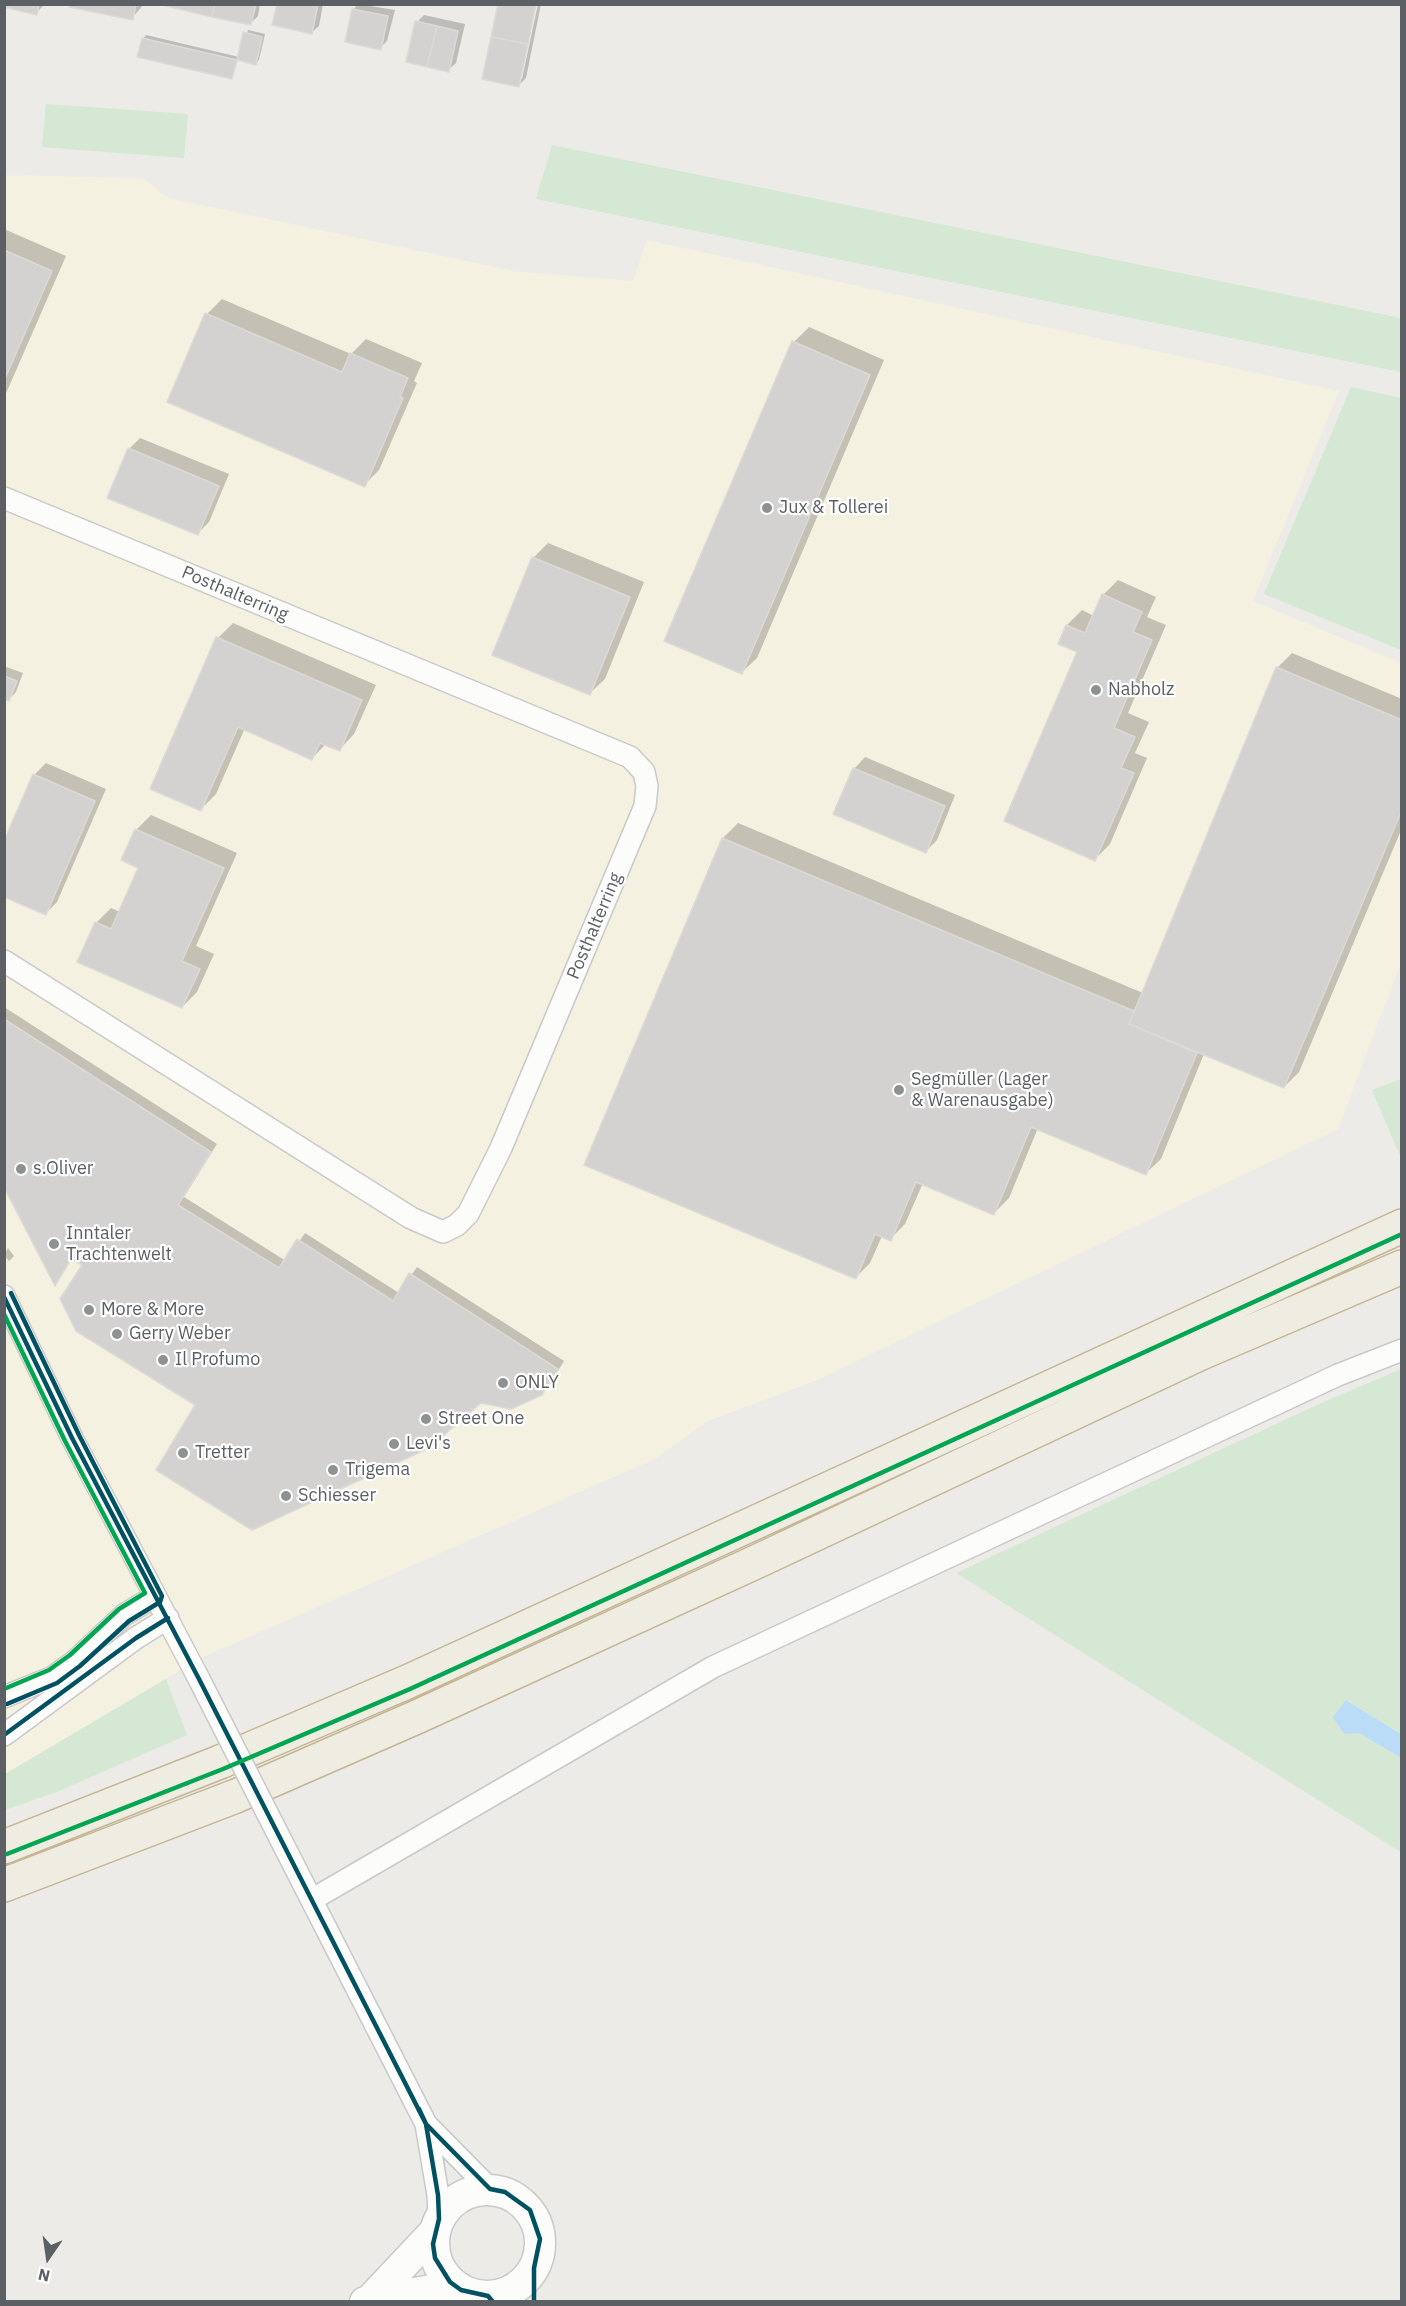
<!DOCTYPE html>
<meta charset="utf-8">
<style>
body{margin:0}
#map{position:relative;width:1406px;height:2306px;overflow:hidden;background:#ecebe7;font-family:"IBM Plex Sans",sans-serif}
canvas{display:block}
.frame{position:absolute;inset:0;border:6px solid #5c6065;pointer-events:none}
.north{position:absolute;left:18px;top:2228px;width:60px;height:60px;-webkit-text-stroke:4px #fff;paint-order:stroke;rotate:193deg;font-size:16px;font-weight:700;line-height:24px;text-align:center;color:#5c6065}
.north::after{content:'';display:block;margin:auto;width:21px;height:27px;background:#5c6065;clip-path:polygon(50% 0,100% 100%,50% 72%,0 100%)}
</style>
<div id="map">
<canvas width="1406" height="2306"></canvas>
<div class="frame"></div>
<div class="north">N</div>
</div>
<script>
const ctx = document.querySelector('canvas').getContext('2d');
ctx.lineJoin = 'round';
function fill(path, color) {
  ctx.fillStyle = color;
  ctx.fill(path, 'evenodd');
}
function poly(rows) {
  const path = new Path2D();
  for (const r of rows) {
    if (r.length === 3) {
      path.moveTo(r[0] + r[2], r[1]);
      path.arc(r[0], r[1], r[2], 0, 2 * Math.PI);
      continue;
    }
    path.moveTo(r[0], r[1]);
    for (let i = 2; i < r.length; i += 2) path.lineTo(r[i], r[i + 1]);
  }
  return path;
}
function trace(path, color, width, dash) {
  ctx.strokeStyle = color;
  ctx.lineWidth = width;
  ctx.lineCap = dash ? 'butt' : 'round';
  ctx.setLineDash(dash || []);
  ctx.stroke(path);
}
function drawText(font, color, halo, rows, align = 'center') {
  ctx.font = font + ' "IBM Plex Sans",sans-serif';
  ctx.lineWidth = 4.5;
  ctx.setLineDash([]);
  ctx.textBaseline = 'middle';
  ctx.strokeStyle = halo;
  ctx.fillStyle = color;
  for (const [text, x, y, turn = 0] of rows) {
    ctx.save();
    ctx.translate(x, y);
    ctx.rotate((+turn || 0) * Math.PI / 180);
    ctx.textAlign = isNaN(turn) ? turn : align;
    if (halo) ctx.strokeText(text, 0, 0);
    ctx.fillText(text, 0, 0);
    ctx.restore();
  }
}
fill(poly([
 [5,175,142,178,169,198,514,271,633,281,647,240,1339,391,1253,601,1401,663,1401,963,1338,1129,815,1381,708,1421,655,1459,201,1658,5,1774]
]), '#f5f1e0');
fill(poly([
 [46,104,188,114,184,158,42,147],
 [552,145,1401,318,1401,372,536,199],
 [1351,387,1401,398,1401,650,1264,594],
 [1401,1079,1401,1158,1372,1090],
 [1401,1369,1401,1734,1347,1700,1359,1733,1401,1758,1401,1852,956,1573,1321,1403],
 [166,1679,187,1735,59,1791,5,1810,5,1774]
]), '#d4e8d3');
fill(poly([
 [1346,1700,1401,1734,1401,1758,1359,1733,1344,1734,1333,1717]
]), '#badcf7');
fill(poly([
 [4,4,45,4,36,13],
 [71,4,144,4,132,18],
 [164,4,260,4,258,16,250,24],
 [278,4,323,4,319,26,311,33],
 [358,4,395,10,387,41,380,48,347,41,354,9],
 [538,4,541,4,526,78,519,85,519,79,522,79],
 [424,15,465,24,456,63,448,70,417,22],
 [248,30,265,34,259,60,256,63,238,59,232,78,143,39,146,35,239,57],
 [4,229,66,256,4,398],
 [222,299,351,354,366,339,422,363,414,381,417,383,379,470,364,485,207,314],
 [809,327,884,360,757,658,742,672,794,342],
 [140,438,229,474,209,522,198,533,129,449],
 [548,543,644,582,605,679,590,693,533,558],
 [1118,580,1156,597,1147,617,1166,625,1128,713,1149,722,1135,753,1147,758,1110,844,1095,859,1079,651,1060,643,1067,625,1082,610,1094,616,1103,595],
 [233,623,376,685,354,734,340,749,326,744,312,758,245,728,216,794,201,809,218,638],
 [1292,653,1402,699,1402,828,1299,1072,1284,1087,1204,1054,1161,1159,1146,1173,1038,1128,1009,1198,994,1213,923,1183,905,1224,890,1239,882,1236,870,1263,855,1278,586,1165,723,838,738,823,1143,993,1277,668],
 [4,666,23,673,16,692,9,699,4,698],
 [865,757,955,795,937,840,926,851,854,769],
 [46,763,106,789,57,902,46,913,4,844,34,775],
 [151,815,237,853,196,946,214,954,197,992,182,1007,96,923,111,908,120,912,140,867,136,830],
 [4,1007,217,1144,184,1197,286,1261,305,1233,399,1293,417,1267,564,1361,549,1386,541,1394,197,1405,84,1265,73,1258,55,1283,4,1184],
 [8,1248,14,1256,9,1261,4,1255]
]), '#0003');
const building = poly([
 [4,4,39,4,37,15,4,7,4,4],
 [69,4,136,4,133,20,69,7,69,4],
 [158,4,215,4,212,17,158,4],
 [215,4,256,4,251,25,212,17,215,4],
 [277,4,318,4,312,34,272,25,277,4],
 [498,4,536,4,528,44,491,37,498,4],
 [352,9,388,16,381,50,345,42,352,9],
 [415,21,437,26,427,67,406,62,415,21],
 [437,26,458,31,449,72,427,67,437,26],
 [243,32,262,37,256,65,237,60,243,32],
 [491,37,528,44,519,87,482,79,491,37],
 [142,38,237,60,232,79,137,57,142,38],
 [4,250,52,271,4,381,4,250],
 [205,313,342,372,350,353,408,378,400,397,403,398,365,487,167,402,205,313],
 [792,341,870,375,742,674,664,641,792,341],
 [128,448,219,486,198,535,107,498,128,448],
 [532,557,630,597,590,695,492,655,532,557],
 [1102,594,1142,612,1133,632,1152,640,1114,728,1135,737,1121,768,1134,773,1095,861,1004,821,1077,652,1058,644,1066,625,1085,633,1102,594],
 [216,637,362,700,340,751,320,743,312,760,238,727,201,811,150,789,216,637],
 [1276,667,1402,720,1402,810,1284,1088,1129,1024,1276,667],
 [4,676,17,681,9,701,4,699,4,676],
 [853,768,945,806,926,853,833,814,853,768],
 [33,774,95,801,46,915,4,897,4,841,33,774],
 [135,829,224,868,182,961,200,969,182,1008,77,962,95,922,111,929,138,868,121,860,135,829],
 [722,838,1134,1011,1129,1024,1197,1053,1146,1175,1031,1127,994,1215,916,1182,891,1241,875,1234,856,1279,584,1165,722,838],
 [4,1019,211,1152,178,1205,279,1268,297,1239,393,1301,409,1273,558,1369,542,1395,511,1409,481,1403,429,1448,252,1530,156,1470,195,1405,76,1331,60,1299,82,1265,71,1259,55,1286,4,1187,4,1019]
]);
fill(building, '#d3d2d0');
trace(building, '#dcdad6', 1.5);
const street = poly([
 [4,498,630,757,644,772,647,786,645,806,501,1148,468,1214,457,1225,443,1232,411,1218,4,961],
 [4,1296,72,1438,199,1679],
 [4,1697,53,1677,75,1661,124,1615,155,1596],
 [4,1735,136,1638,168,1618],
 [284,1846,426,2124,490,2189],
 [313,1899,713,1667,1338,1375,1402,1350],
 [426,2124,438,2195,439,2219]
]);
const secondary = poly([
 [487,2243,53],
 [372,2298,435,2231],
 [365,2302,437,2289,461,2290]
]);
const highway = poly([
 [4,1847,220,1762,407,1682,1402,1226],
 [4,1885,236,1796,419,1716,758,1561,1201,1353,1402,1267]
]);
trace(street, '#c9c9c9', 24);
trace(secondary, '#c9c9c9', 33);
trace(highway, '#c4b694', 36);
trace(street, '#fcfcfb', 21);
trace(secondary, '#fcfcfb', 30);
trace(highway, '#efece1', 33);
const streetBridge = poly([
 [199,1679,284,1846]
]);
trace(streetBridge, '#c9c9c9', 24, []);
trace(streetBridge, '#fcfcfb', 21);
trace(poly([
 [4,1297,72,1438,199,1679,426,2124,490,2189,505,2192,530,2210,540,2239,534,2268,534,2302],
 [4,1735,136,1638,168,1618],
 [419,2109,426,2124,438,2195,439,2219,433,2244,435,2258,450,2282,461,2290,488,2296,493,2302]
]), '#005262', 4.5);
trace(poly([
 [4,1314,65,1441,145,1593,119,1609,70,1655,49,1670,4,1689],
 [7,1854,223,1769,410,1689,1402,1234]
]), '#00a651', 4.5);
trace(poly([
 [7,1704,57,1683,80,1666,129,1621,160,1602,162,1596,79,1435,11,1293]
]), '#005262', 4.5);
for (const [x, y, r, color] of [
 [767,508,6,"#8e9192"],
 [1096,690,6,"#8e9192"],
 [899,1090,6,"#8e9192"],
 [21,1169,6,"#8e9192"],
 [54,1244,6,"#8e9192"],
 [89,1310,6,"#8e9192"],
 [117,1334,6,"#8e9192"],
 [163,1360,6,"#8e9192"],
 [503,1383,6,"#8e9192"],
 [426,1419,6,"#8e9192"],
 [394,1444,6,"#8e9192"],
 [183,1453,6,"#8e9192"],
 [333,1470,6,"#8e9192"],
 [286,1496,6,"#8e9192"]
]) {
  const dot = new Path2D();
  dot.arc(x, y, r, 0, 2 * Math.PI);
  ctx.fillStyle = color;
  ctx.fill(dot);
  trace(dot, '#fff', 2);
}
drawText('18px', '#5c6065', '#fff', [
 ["Jux & Tollerei",779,508],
 ["Nabholz",1108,690],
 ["Segmüller (Lager",911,1080],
 ["& Warenausgabe)",911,1101],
 ["s.Oliver",33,1169],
 ["Inntaler",66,1234],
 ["Trachtenwelt",66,1255],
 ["More & More",101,1310],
 ["Gerry Weber",129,1334],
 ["Il Profumo",175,1360],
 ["ONLY",515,1383],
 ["Street One",438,1419],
 ["Levi's",406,1444],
 ["Tretter",195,1453],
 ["Trigema",345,1470],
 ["Schiesser",298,1496]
], 'left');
drawText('18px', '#5c6065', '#fff', [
 ["Posthalterring",235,594,23],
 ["Posthalterring",595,926,-67]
]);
</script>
